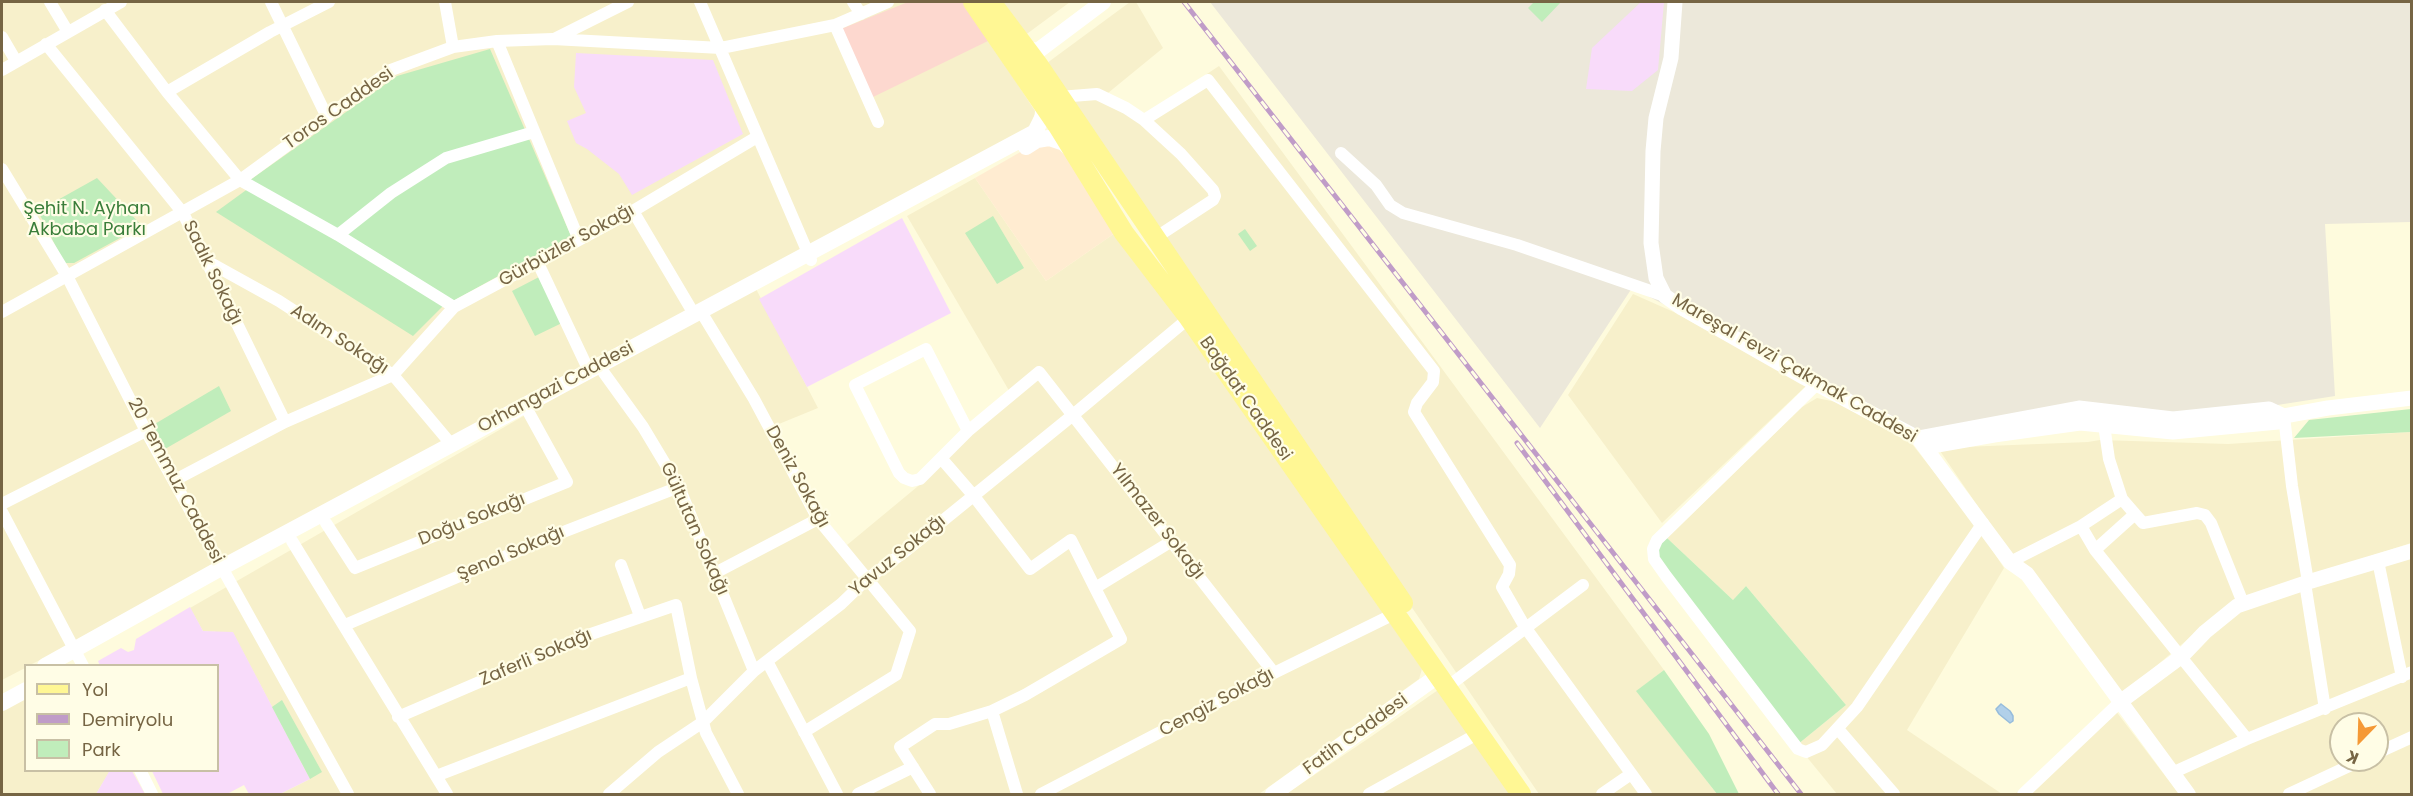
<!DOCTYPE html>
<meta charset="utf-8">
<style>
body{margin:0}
#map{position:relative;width:2413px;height:796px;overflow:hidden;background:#fefbdd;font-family:Poppins,sans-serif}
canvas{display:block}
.frame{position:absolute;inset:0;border:3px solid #766544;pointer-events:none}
.legend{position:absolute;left:24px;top:664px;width:195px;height:108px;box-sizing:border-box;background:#fffde6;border:2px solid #c8c0a5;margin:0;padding:8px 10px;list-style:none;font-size:18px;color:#766544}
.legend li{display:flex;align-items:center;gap:12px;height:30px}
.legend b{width:30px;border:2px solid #c8c0a5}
.north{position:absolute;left:2329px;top:712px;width:60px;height:60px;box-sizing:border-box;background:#fffde6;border:2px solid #c8c0a5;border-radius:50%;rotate:203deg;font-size:16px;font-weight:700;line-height:24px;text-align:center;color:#766544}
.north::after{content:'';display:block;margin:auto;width:21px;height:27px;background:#f59936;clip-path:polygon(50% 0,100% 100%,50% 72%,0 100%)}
</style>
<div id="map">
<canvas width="2413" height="796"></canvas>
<div class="frame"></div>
<ul class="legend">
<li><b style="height:8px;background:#fff794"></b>Yol</li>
<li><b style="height:8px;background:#c09cc8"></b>Demiryolu</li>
<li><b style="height:16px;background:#c0edbb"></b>Park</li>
</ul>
<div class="north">K</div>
</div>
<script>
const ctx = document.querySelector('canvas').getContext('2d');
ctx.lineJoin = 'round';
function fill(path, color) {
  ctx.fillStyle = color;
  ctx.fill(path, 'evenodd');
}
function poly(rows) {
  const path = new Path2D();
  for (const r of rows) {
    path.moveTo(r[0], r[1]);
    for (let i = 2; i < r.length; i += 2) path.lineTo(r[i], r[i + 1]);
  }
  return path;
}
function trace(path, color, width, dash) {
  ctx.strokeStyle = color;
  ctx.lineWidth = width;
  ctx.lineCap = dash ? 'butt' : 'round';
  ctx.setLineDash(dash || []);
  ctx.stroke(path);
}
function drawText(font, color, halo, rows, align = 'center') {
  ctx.font = font + ' Poppins,sans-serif';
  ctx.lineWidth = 4.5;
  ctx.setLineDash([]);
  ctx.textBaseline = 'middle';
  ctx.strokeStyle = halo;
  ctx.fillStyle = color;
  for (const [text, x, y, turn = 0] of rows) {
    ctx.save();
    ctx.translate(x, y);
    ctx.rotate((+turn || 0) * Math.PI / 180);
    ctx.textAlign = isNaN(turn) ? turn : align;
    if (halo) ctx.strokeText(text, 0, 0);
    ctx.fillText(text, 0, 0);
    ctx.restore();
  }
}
fill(poly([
 [2,2,964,2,1035,111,1031,133,78,641,30,665,26,666,25,668,2,680],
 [1000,2,1070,2,1024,36],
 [1130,2,1136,2,1163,48,1108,93,1145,115,1219,66,1664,670,1637,691,1717,794,1539,794,1043,66],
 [975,178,1046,281,1115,233,1186,324,1422,669,1419,679,1259,794,280,794,310,779,233,633,203,631,190,608,607,368,755,287,818,408,774,426,823,516,847,545,917,487,1011,394,907,216],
 [1633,294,1676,313,1806,386,1662,523,1568,395],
 [1817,398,1836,402,1912,444,1975,524,2004,568,1907,730,2002,794,1837,794,1797,745,1846,705,1746,586,1733,600,1667,538,1802,407],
 [2411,432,2411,543,2234,600,2122,695,2011,555,1938,448,2088,442,2100,440,2228,444],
 [2411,558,2411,794,2197,794,2129,704,2243,609],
 [2341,724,2377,724,2377,760,2341,760],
 [1438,690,1513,794,1286,794,1372,736],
 [25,697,26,770,110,771,96,794,2,794,2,710],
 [2112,706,2179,794,2015,794]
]), '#f7f0cb');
fill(poly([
 [1038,142,1053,144,1067,156,1115,233,1046,281,975,178]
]), '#ffecd1');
fill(poly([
 [1210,2,2411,2,2411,222,2325,224,2335,396,2175,421,1918,435,1632,288,1540,428]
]), '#ece8da');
fill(poly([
 [1641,2,1664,2,1658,70,1632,91,1586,89,1592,48],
 [576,53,713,60,743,134,632,195,619,174,587,149,576,143,567,121,586,113,574,87],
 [902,218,951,313,807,387,759,299],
 [190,607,203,631,233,632,310,779,280,794,249,794,244,785,227,794,163,794,152,771,218,770,218,666,100,666,98,661,121,648,128,652,134,650,136,639],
 [110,770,132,771,145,794,96,794]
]), '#f8dbfa');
fill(poly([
 [908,2,964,2,990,40,869,99,836,31]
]), '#fdd8cf');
fill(poly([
 [1534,2,1561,2,1542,22,1528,8],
 [490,49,571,236,453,301,250,180,397,76],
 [97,178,142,226,74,263,64,263,38,211],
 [249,188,444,305,413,336,216,212],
 [993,216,1024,268,997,284,965,233],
 [1245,229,1257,246,1250,251,1238,234],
 [539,277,562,323,535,336,512,291],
 [219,386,231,411,165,449,153,425],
 [2411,409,2411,432,2294,438,2309,420],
 [1667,538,1733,600,1746,586,1846,705,1797,745,1660,561,1657,551,1660,544],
 [1664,670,1709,734,1739,794,1717,794,1636,691],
 [282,700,322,772,310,779,272,707]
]), '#c0edbb');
const water = poly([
 [2001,704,2010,711,2013,716,2013,721,2010,723,1999,714,1996,709,2001,704]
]);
fill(water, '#b1d0e9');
trace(water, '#96bcdc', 1.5);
trace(poly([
 [50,2,68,32],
 [271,2,327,117],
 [445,2,453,47],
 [700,2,811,260],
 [853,2,861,14],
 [105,10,167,92,240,180,338,235,454,307],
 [835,25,878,122],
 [2,37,16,61],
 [554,39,628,2],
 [497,41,579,240],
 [46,44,183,213,285,422],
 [2,70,121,2],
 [167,92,270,32,329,2],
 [1059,97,1097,94,1126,108,1144,120,1181,154,1213,190,1215,196,1213,200,1155,238],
 [1144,120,1208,80,1434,371,1433,382,1417,403,1414,412,1510,565,1509,574,1502,587,1525,627,1646,794],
 [1341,153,1376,185,1390,205,1403,213,1517,245,1665,296],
 [2,169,67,276,146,431,348,794],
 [633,211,694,314],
 [338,235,391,193,446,158,534,132],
 [205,260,279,301,393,375,451,444],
 [538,263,589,371],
 [700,310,754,399,818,519,910,631,896,675,804,732],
 [2,312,240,180,391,70,453,47,497,41,553,39,721,48,835,25,888,2],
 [604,373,643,427,679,487,754,671],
 [1817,384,1657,540,1653,549,1654,559,1666,576,1798,749,1806,752,1822,745,1857,707,1983,523],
 [2284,416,2292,486,2308,582],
 [2104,425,2109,459,2122,499,2135,514],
 [968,431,926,349,855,385,899,473,904,478,912,481,920,479,968,431,1039,372,1274,673],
 [941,458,973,495,1030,569,1071,540,1095,588,1172,541],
 [175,480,285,422,393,375,454,307,633,211,757,137],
 [2,504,146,431],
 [2,512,83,666],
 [326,523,355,568,567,482,529,413],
 [2081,526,2122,499],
 [292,541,447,794],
 [2095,550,2247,739],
 [2378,561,2402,677],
 [2010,562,2081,526,2095,550,2135,514,2143,523,2197,513,2205,515,2211,523,2243,603],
 [621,565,640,616],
 [715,573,818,519],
 [2305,583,2325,709],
 [345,625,553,536,679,487],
 [767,661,837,794],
 [1455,681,1583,585],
 [398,717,591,634,676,605,691,678,706,733,738,794],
 [1838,729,1894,794],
 [2377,753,2412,737],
 [140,770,152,794],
 [2172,773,2247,739,2412,672],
 [436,776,691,678],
 [609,794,658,752,703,722,754,671,841,604,867,579,903,553,1073,415,1189,318],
 [858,794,913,767],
 [930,794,900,747,935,724,949,724,992,711],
 [1017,794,992,711,1025,695,1121,639,1095,588],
 [1041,794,1274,673,1394,614],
 [1369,794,1479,733],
 [1602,794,1631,774],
 [2023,794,2120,702],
 [2289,794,2362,760]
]), '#fff', 12);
trace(poly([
 [1675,2,1671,58,1656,118,1653,151,1651,243,1656,278,1665,296,1682,308,1805,378,1918,438,2010,562,2027,574,2188,794],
 [1918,438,2079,408,2173,419,2269,409,2284,416],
 [1926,447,1994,435,2080,423,2173,432,2278,422,2284,416,2328,408,2412,398],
 [2120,702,2182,656,2205,632,2237,606,2308,582,2412,551]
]), '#fff', 15);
trace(poly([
 [1018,51,1039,50,1103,2],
 [1026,147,1037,140,1049,138,1064,143,1072,151],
 [45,666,221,568,1035,132,1043,116,1043,109,1039,98],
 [2,703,26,690],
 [1273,794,1439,675]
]), '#fff', 16);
trace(poly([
 [973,2,1058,126,1124,233,1189,318,1521,794],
 [991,2,1039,66,1403,603]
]), '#fff794', 20);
const rail = poly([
 [1184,2,1801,794],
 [1517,443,1778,794]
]);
trace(rail, '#c09cc8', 5);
trace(rail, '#fffde6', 3, [9]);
drawText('18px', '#766544', '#fffde6', [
 ["Toros Caddesi",339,109,-35],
 ["Gürbüzler Sokağı",567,246,-29],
 ["Sadık Sokağı",212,273,64],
 ["Adım Sokağı",339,340,33],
 ["Mareşal Fevzi Çakmak Caddesi",1794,369,30],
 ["Orhangazi Caddesi",556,388,-28],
 ["Bağdat Caddesi",1245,399,55],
 ["Deniz Sokağı",797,477,61],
 ["20 Temmuz Caddesi",175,481,62],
 ["Doğu Sokağı",472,520,-22],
 ["Yılmazer Sokağı",1157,522,52],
 ["Gültutan Sokağı",694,529,66],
 ["Şenol Sokağı",511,554,-23],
 ["Yavuz Sokağı",898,556,-39],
 ["Zaferli Sokağı",536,658,-23],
 ["Cengiz Sokağı",1217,703,-28],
 ["Fatih Caddesi",1356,735,-36]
]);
drawText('18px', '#3a7e3a', '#fffde6', [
 ["Şehit N. Ayhan",87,209],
 ["Akbaba Parkı",87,230]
]);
</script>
